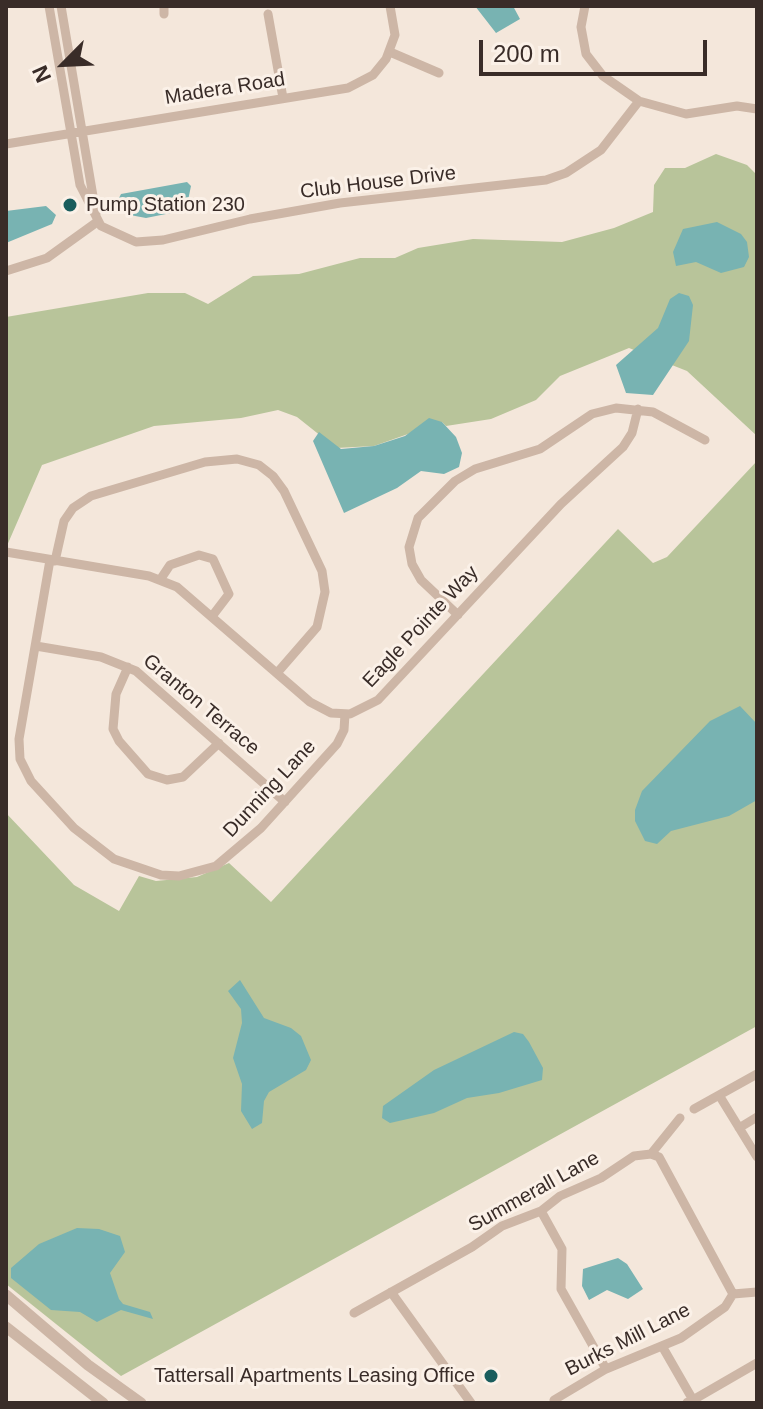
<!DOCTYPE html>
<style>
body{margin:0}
#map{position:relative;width:763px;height:1409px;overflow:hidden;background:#f4e7db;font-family:Helvetica,sans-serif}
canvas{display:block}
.frame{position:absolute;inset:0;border:8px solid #392c28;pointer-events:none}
.north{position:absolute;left:24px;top:24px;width:80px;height:80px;-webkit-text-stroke:6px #fbf1e8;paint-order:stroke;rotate:246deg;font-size:22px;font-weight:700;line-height:32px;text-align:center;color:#392c28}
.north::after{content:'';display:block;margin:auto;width:28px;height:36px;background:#392c28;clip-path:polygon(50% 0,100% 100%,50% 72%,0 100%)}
.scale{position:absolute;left:479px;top:40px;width:228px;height:36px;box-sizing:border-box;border:4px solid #392c28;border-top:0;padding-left:10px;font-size:24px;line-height:28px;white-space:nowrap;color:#392c28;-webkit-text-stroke:6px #fbf1e8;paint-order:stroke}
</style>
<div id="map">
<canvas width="763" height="1409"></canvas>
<div class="frame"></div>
<div class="north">N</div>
<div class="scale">200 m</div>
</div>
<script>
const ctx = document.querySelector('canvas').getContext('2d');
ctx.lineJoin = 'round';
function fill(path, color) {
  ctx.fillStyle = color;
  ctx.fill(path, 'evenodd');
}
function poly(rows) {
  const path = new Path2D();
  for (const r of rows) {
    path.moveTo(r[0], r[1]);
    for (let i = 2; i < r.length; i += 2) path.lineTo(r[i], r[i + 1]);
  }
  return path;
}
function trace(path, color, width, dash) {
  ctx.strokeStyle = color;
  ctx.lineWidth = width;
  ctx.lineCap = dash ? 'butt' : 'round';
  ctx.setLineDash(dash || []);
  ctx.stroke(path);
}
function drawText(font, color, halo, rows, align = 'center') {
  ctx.font = font + ' Helvetica,sans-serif';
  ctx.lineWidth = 6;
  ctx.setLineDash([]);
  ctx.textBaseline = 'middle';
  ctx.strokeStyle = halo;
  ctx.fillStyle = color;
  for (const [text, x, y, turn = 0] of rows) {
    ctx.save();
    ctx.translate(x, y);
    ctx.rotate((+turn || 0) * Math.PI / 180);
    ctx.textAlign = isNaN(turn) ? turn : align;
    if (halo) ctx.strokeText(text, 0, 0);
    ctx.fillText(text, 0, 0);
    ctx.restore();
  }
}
fill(poly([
 [716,154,747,165,757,175,757,436,687,371,629,348,560,376,536,400,491,419,446,426,442,422,374,446,336,448,297,417,278,410,241,418,154,426,42,465,6,548,6,317,148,293,185,293,208,304,253,276,299,274,360,258,395,258,418,248,473,239,562,242,614,228,653,212,654,185,665,168,685,168],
 [757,461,757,1026,121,1376,6,1284,6,813,74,885,119,911,139,876,156,881,197,877,229,863,271,902,618,529,653,563,667,557]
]), '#b8c49a');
fill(poly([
 [475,6,513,6,520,19,496,33],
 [187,182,191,186,186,210,146,218,130,215,117,202,121,194],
 [46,206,56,215,52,224,6,243,6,211],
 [717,222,741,234,747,242,749,257,744,267,721,273,696,262,676,266,673,252,683,229],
 [679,293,689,296,693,305,689,341,653,395,626,393,616,365,658,328,670,299],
 [429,418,442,422,456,437,462,453,459,467,444,474,421,471,397,488,344,513,313,441,319,432,341,449,374,446,405,436],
 [740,706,757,724,757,800,729,816,671,831,657,844,645,841,635,821,635,810,642,791,710,721],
 [240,980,264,1018,291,1028,301,1036,311,1060,306,1070,269,1092,264,1101,262,1123,252,1129,241,1111,242,1084,233,1058,242,1023,241,1009,228,991],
 [514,1032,523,1034,529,1042,543,1068,542,1080,499,1093,467,1098,434,1113,390,1123,382,1118,383,1106,434,1070],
 [77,1228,99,1229,120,1236,125,1252,110,1273,119,1299,123,1304,150,1312,153,1319,121,1310,97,1322,80,1312,51,1310,11,1278,11,1268,39,1244],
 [618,1258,627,1264,643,1289,628,1299,607,1290,589,1300,582,1286,583,1269]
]), '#78b3b2');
trace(poly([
 [49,6,80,185,101,226,136,242,163,240,250,219,340,203,546,180,566,173,601,150,639,101],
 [61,6,96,214],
 [164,6,164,14],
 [585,6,581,27,586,54,603,76,639,101,686,114,737,106,757,109],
 [268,14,283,98],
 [390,52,439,73],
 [6,144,348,88,373,75,386,59,395,35,390,6],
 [6,271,47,258,97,222],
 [6,552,149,576,177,587,310,702,331,713,350,714,378,700,561,504,623,447,632,433,638,409],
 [50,560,19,739,20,759,31,781,74,828,114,859,161,875,179,876,216,866,261,828,337,744,344,730,345,714],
 [55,561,64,521,73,508,91,496,205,462,237,459,259,465,273,476,284,491,322,571,325,592,317,627,277,673],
 [160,580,170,565,199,555,213,559,229,594,213,615],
 [458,615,421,580,412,564,409,547,418,518,455,481,475,469,540,449,592,414,616,408,653,412,705,440],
 [36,646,101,657,136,671,285,802],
 [128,667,116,694,113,729,119,741,148,774,167,780,183,777,219,743],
 [719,1095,757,1157],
 [694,1109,757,1074],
 [739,1128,757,1117],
 [651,1154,659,1157,733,1294],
 [541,1211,562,1249,561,1289,606,1369],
 [391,1292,471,1403],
 [354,1313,472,1247,502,1226,541,1211,560,1196,601,1178,634,1156,651,1154,680,1118],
 [662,1346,693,1400,757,1363],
 [554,1400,606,1369,681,1338,725,1307,733,1294,757,1292]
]), '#cdb6a6', 9);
trace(poly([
 [6,1295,88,1365,141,1403],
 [6,1327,103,1403],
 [688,1403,695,1403]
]), '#cdb6a6', 11);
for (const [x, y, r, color] of [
 [70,205,8,"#1a5d5d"],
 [491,1376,8,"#1a5d5d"]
]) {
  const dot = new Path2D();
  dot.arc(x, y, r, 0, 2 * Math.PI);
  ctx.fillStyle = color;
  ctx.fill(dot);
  trace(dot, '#fbf1e8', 3);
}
drawText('20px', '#392c28', '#fbf1e8', [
 ["Madera Road",225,89,-9],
 ["Club House Drive",378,183,-7],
 ["Eagle Pointe Way",421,627,-47],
 ["Granton Terrace",201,705,40],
 ["Dunning Lane",270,789,-47],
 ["Summerall Lane",534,1192,-29],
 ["Burks Mill Lane",628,1340,-27]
]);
drawText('20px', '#392c28', '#fbf1e8', [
 ["Pump Station 230",86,205],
 ["Tattersall Apartments Leasing Office",475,1376,"right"]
], 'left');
</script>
